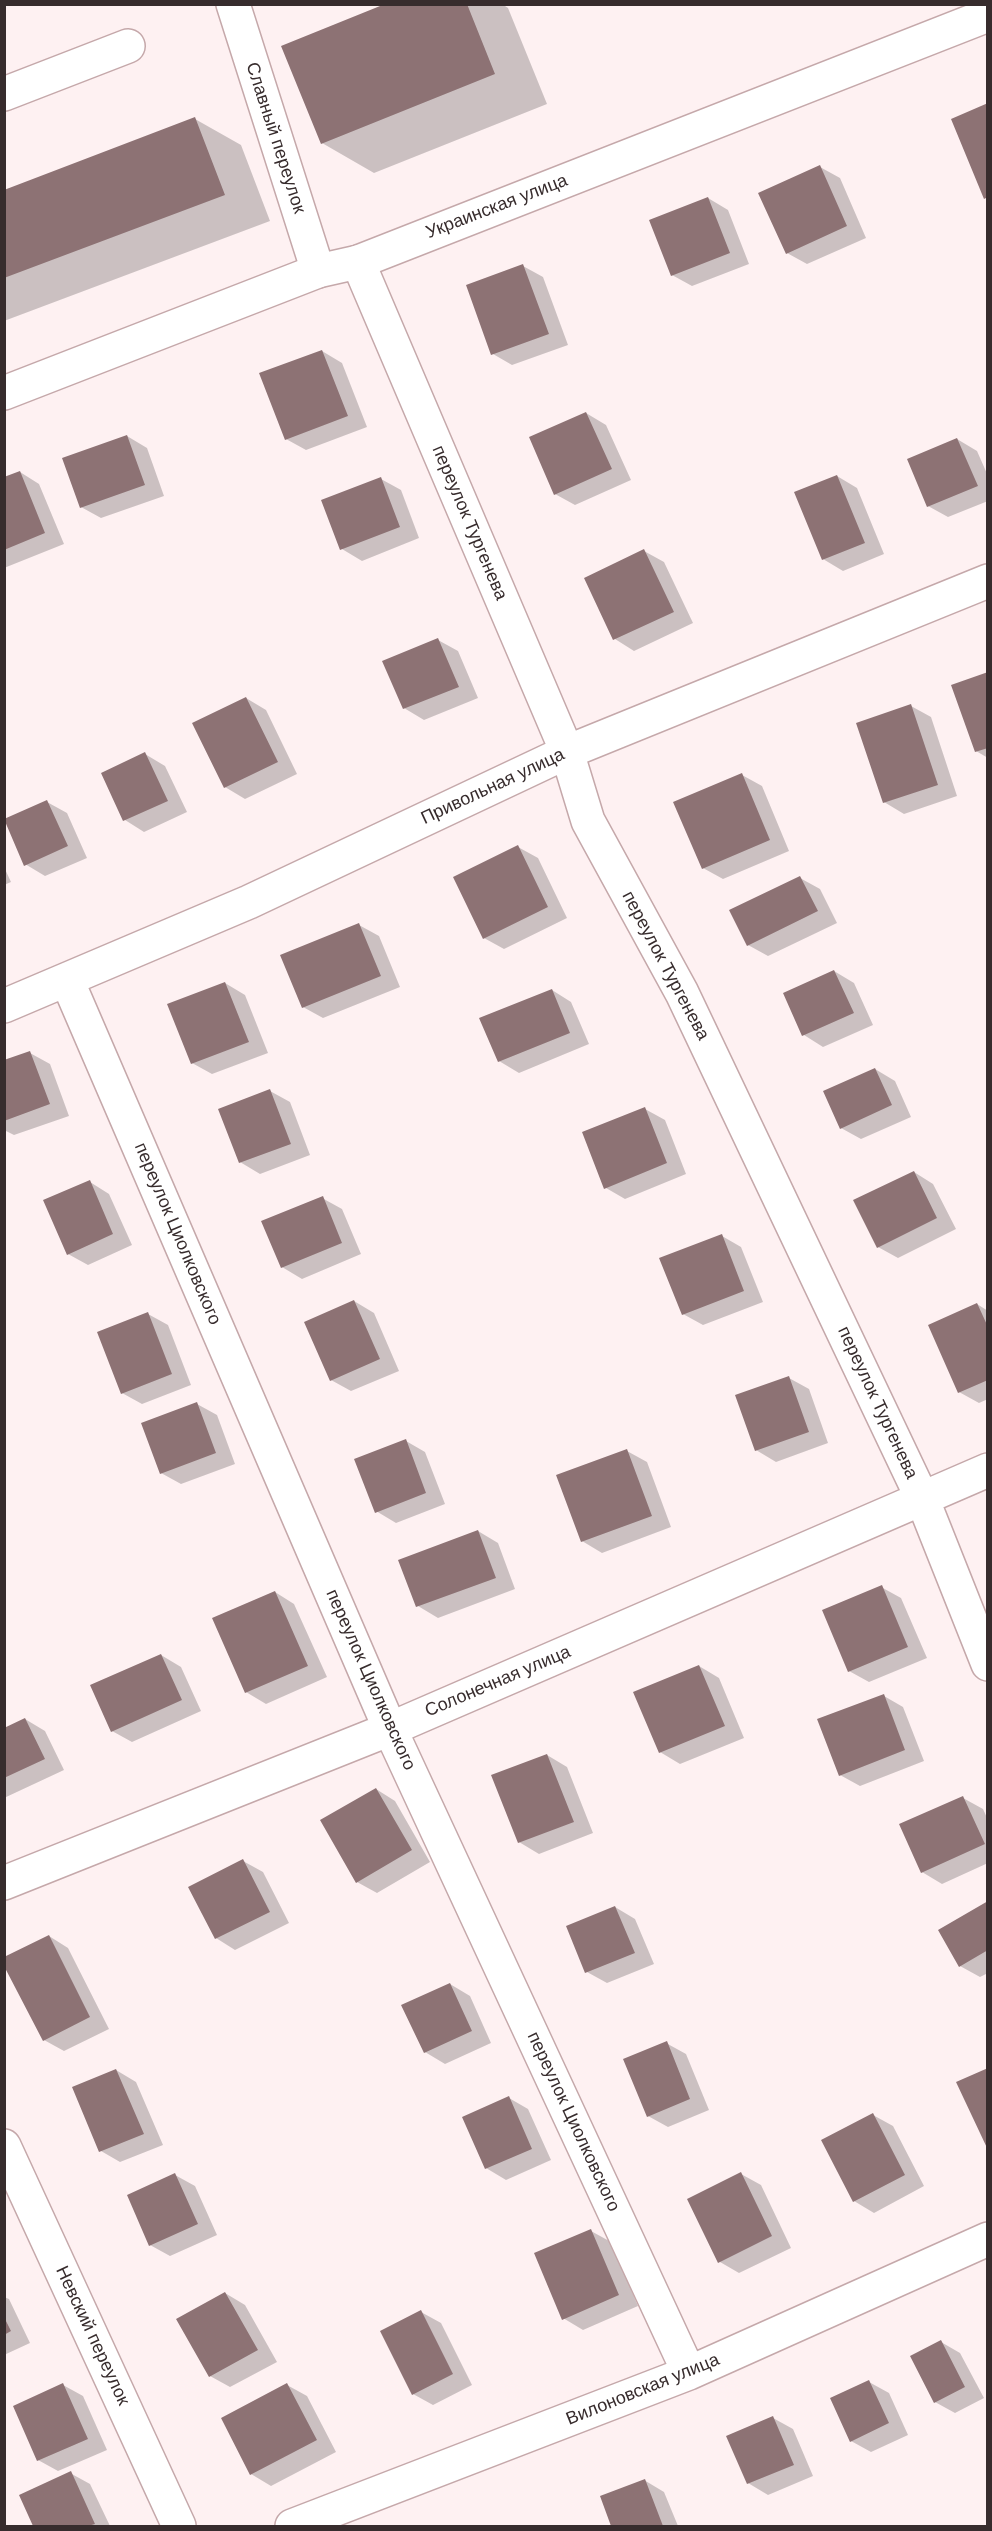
<!DOCTYPE html>
<meta charset="utf-8">
<style>
body{margin:0}
#map{position:relative;width:992px;height:2531px;overflow:hidden;background:#fef1f2;font-family:"DM Sans",sans-serif}
canvas{display:block}
.frame{position:absolute;inset:0;border:6px solid #372c2d;pointer-events:none}
</style>
<div id="map">
<canvas width="992" height="2531"></canvas>
<div class="frame"></div>
</div>
<script>
const ctx = document.querySelector('canvas').getContext('2d');
ctx.lineJoin = 'round';
function fill(path, color) {
  ctx.fillStyle = color;
  ctx.fill(path, 'evenodd');
}
function poly(rows) {
  const path = new Path2D();
  for (const r of rows) {
    path.moveTo(r[0], r[1]);
    for (let i = 2; i < r.length; i += 2) path.lineTo(r[i], r[i + 1]);
  }
  return path;
}
function trace(path, color, width, dash) {
  ctx.strokeStyle = color;
  ctx.lineWidth = width;
  ctx.lineCap = dash ? 'butt' : 'round';
  ctx.setLineDash(dash || []);
  ctx.stroke(path);
}
function drawText(font, color, halo, rows, align = 'center') {
  ctx.font = font + ' "DM Sans",sans-serif';
  ctx.lineWidth = 5;
  ctx.setLineDash([]);
  ctx.textBaseline = 'middle';
  ctx.strokeStyle = halo;
  ctx.fillStyle = color;
  for (const [text, x, y, turn = 0] of rows) {
    ctx.save();
    ctx.translate(x, y);
    ctx.rotate((+turn || 0) * Math.PI / 180);
    ctx.textAlign = isNaN(turn) ? turn : align;
    if (halo) ctx.strokeText(text, 0, 0);
    ctx.fillText(text, 0, 0);
    ctx.restore();
  }
}
fill(poly([
 [389,4,502,4,508,8,547,104,374,173,322,143],
 [195,119,241,145,270,221,4,321,4,191],
 [820,167,840,178,866,238,807,264,787,253],
 [708,198,728,210,749,264,692,286,672,275],
 [523,266,543,277,568,345,512,365,493,354],
 [322,351,342,363,367,427,306,450,286,439],
 [586,413,606,425,631,480,575,505,555,494],
 [127,436,147,448,164,496,101,518,81,507],
 [957,439,977,451,988,476,988,501,948,517,928,506],
 [20,472,39,484,64,544,4,568,4,479],
 [837,476,857,488,884,554,843,571,823,559],
 [381,479,401,490,419,538,362,561,342,549],
 [644,551,664,562,693,623,634,651,615,639],
 [438,640,458,651,478,698,424,720,404,708],
 [988,674,988,758,976,751],
 [246,698,266,710,297,774,245,799,225,787],
 [911,706,931,717,957,796,904,814,884,802],
 [145,754,165,766,187,812,144,832,125,820,103,774],
 [742,775,762,786,789,851,723,879,703,868],
 [47,802,67,813,87,858,45,876,25,864],
 [518,847,538,858,567,918,504,949,484,938],
 [4,867,11,882,4,885],
 [800,878,820,889,837,923,768,956,748,945],
 [359,925,379,936,400,987,323,1018,303,1007],
 [834,971,854,983,873,1025,823,1047,804,1035],
 [225,983,245,995,268,1053,212,1074,192,1063],
 [552,990,571,1002,589,1044,519,1073,499,1061],
 [30,1053,50,1064,69,1116,14,1135,4,1130,4,1062],
 [875,1069,895,1081,911,1117,861,1139,841,1128],
 [270,1091,290,1102,310,1155,260,1174,240,1162],
 [645,1109,665,1120,686,1174,625,1199,606,1188],
 [914,1172,933,1184,956,1229,898,1258,878,1247],
 [90,1182,109,1194,132,1245,88,1265,68,1254],
 [322,1198,342,1209,361,1254,302,1279,282,1267],
 [722,1236,741,1247,763,1302,703,1325,683,1314],
 [354,1301,374,1313,399,1371,351,1391,331,1380],
 [977,1304,988,1311,988,1399,979,1403,959,1392],
 [148,1314,168,1325,191,1385,142,1404,122,1393],
 [789,1378,809,1389,828,1443,776,1462,756,1450],
 [197,1404,217,1415,235,1464,181,1484,161,1473],
 [406,1441,425,1452,445,1504,396,1523,376,1511],
 [627,1451,647,1462,671,1527,602,1553,582,1541],
 [478,1531,498,1543,515,1589,438,1618,418,1606],
 [881,1587,901,1598,927,1658,869,1682,849,1671],
 [275,1592,294,1604,327,1677,266,1704,246,1692],
 [161,1655,181,1667,201,1711,132,1742,112,1731],
 [699,1666,719,1678,744,1738,680,1764,660,1752],
 [884,1696,903,1707,924,1761,860,1786,840,1775],
 [25,1719,45,1731,64,1770,4,1798,4,1729],
 [547,1755,567,1767,593,1833,539,1854,519,1842],
 [376,1789,395,1801,430,1862,377,1893,357,1882],
 [963,1798,983,1809,988,1820,988,1863,942,1884,922,1872],
 [243,1861,263,1872,289,1923,235,1950,216,1938],
 [988,1903,988,1973,980,1977,960,1966],
 [615,1907,635,1919,654,1964,607,1983,587,1972],
 [49,1936,68,1948,109,2029,64,2051,44,2040],
 [450,1984,470,1996,491,2043,445,2064,425,2052],
 [666,2043,686,2054,709,2110,668,2127,648,2116],
 [116,2070,136,2082,163,2145,120,2162,101,2151],
 [509,2098,528,2109,551,2160,506,2180,486,2168],
 [873,2115,893,2126,924,2186,874,2213,854,2201],
 [741,2174,761,2185,791,2248,739,2273,720,2262],
 [175,2175,195,2186,217,2235,170,2256,150,2245],
 [591,2231,611,2242,638,2306,583,2330,563,2318],
 [225,2293,245,2305,277,2362,230,2387,210,2376],
 [4,2297,9,2299,30,2343,4,2355],
 [421,2312,441,2323,472,2385,433,2405,413,2394],
 [941,2342,960,2353,984,2398,955,2413,935,2402],
 [869,2382,889,2393,908,2435,871,2452,851,2441],
 [63,2385,83,2396,107,2450,58,2471,38,2460],
 [287,2385,307,2396,336,2452,271,2486,251,2474],
 [773,2418,793,2429,813,2476,768,2495,748,2483],
 [70,2473,90,2484,110,2526,35,2526,21,2496],
 [644,2480,664,2492,678,2526,613,2526,602,2496]
]), '#0003');
fill(poly([
 [385,4,467,4,495,74,321,144,281,46],
 [988,103,988,197,984,199,951,119],
 [195,117,225,195,4,278,4,190],
 [820,165,847,226,786,254,758,193],
 [708,197,730,253,671,276,649,220],
 [523,264,549,334,491,355,466,285],
 [322,350,348,416,285,440,259,373],
 [586,412,612,469,554,495,529,437],
 [127,435,145,485,80,508,62,458],
 [957,438,978,486,927,507,907,459],
 [20,471,45,533,4,550,4,477],
 [837,475,865,543,822,560,794,492],
 [381,477,400,527,340,550,321,500],
 [644,549,674,612,613,640,584,578],
 [438,638,459,687,403,709,382,661],
 [988,672,988,748,975,752,951,685],
 [246,697,278,762,224,788,192,723],
 [911,704,938,785,883,803,856,723],
 [145,752,168,801,123,821,101,773],
 [742,773,770,840,702,869,673,802],
 [47,800,68,846,24,866,4,819],
 [518,845,548,907,483,939,453,877],
 [800,876,818,911,747,946,729,910],
 [359,923,381,976,302,1008,280,955],
 [834,970,854,1013,802,1036,783,993],
 [225,982,249,1042,191,1064,167,1004],
 [552,989,570,1033,498,1062,479,1018],
 [30,1051,50,1104,4,1121,4,1060],
 [875,1068,892,1105,840,1129,823,1091],
 [270,1089,291,1144,239,1163,218,1109],
 [645,1107,667,1163,604,1189,582,1132],
 [914,1171,937,1218,877,1248,853,1200],
 [90,1180,113,1234,67,1255,43,1200],
 [323,1196,342,1243,281,1268,261,1221],
 [722,1234,744,1291,682,1315,659,1258],
 [354,1300,380,1359,330,1381,304,1322],
 [977,1303,988,1327,988,1380,958,1393,928,1325],
 [148,1312,172,1374,121,1394,97,1332],
 [789,1376,809,1432,755,1451,735,1395],
 [197,1402,216,1453,160,1474,141,1423],
 [406,1439,426,1493,375,1513,354,1459],
 [627,1449,652,1516,581,1542,556,1475],
 [478,1530,496,1578,416,1607,398,1560],
 [882,1585,908,1647,848,1672,822,1610],
 [275,1591,308,1666,245,1693,212,1618],
 [161,1654,182,1700,111,1732,90,1685],
 [699,1665,725,1726,659,1753,633,1692],
 [884,1694,905,1750,839,1776,817,1719],
 [25,1718,45,1759,4,1778,4,1728],
 [547,1754,574,1822,518,1843,491,1775],
 [376,1788,412,1850,356,1883,320,1820],
 [963,1796,985,1844,921,1873,899,1824],
 [243,1859,270,1912,215,1939,188,1887],
 [988,1901,988,1950,959,1967,938,1930],
 [615,1906,635,1953,585,1973,566,1926],
 [49,1935,90,2017,43,2041,4,1966,4,1957],
 [450,1983,472,2031,424,2053,401,2005],
 [667,2041,690,2099,647,2117,623,2059],
 [988,2068,988,2150,956,2082],
 [116,2069,144,2134,99,2152,72,2087],
 [509,2096,532,2149,485,2169,462,2117],
 [873,2113,905,2175,853,2202,821,2140],
 [741,2172,772,2236,718,2263,687,2199],
 [175,2173,198,2224,149,2246,127,2195],
 [591,2229,619,2295,562,2320,534,2253],
 [225,2292,258,2350,209,2377,176,2319],
 [421,2310,453,2374,412,2395,380,2331],
 [4,2317,11,2331,4,2335],
 [941,2340,965,2387,934,2403,910,2356],
 [869,2380,889,2423,850,2442,830,2398],
 [63,2383,88,2439,37,2461,13,2406],
 [287,2383,317,2440,250,2475,221,2418],
 [773,2416,794,2465,747,2484,726,2436],
 [71,2471,95,2524,88,2526,33,2526,19,2495],
 [645,2479,663,2526,611,2526,600,2496]
]), '#8d7274');
const minor = poly([
 [233,4,318,271],
 [4,94,128,46],
 [358,262,567,752,588,821,682,993,922,1498,988,1664],
 [67,980,390,1729,689,2373],
 [4,1006,249,902,567,752,988,581],
 [4,1883,390,1729,988,1470],
 [4,2146,179,2526],
 [292,2526,689,2373,988,2239]
]);
const major = poly([
 [4,393,318,271,358,262,988,15]
]);
trace(minor, '#c5a8aa', 36);
trace(major, '#c5a8aa', 36);
trace(minor, '#fff', 33);
trace(major, '#fff', 33);
drawText('18px', '#372c2d', '#fff', [
 ["Славный переулок",275,138,72],
 ["Украинская улица",497,207,-21],
 ["переулок Тургенева",469,523,67],
 ["Привольная улица",493,787,-25],
 ["переулок Тургенева",665,966,62],
 ["переулок Циолковского",177,1234,67],
 ["переулок Тургенева",877,1403,65],
 ["переулок Циолковского",370,1680,66],
 ["Солонечная улица",498,1682,-23],
 ["переулок Циолковского",573,2122,65],
 ["Невский переулок",92,2336,65],
 ["Вилоновская улица",643,2390,-22]
]);
</script>
